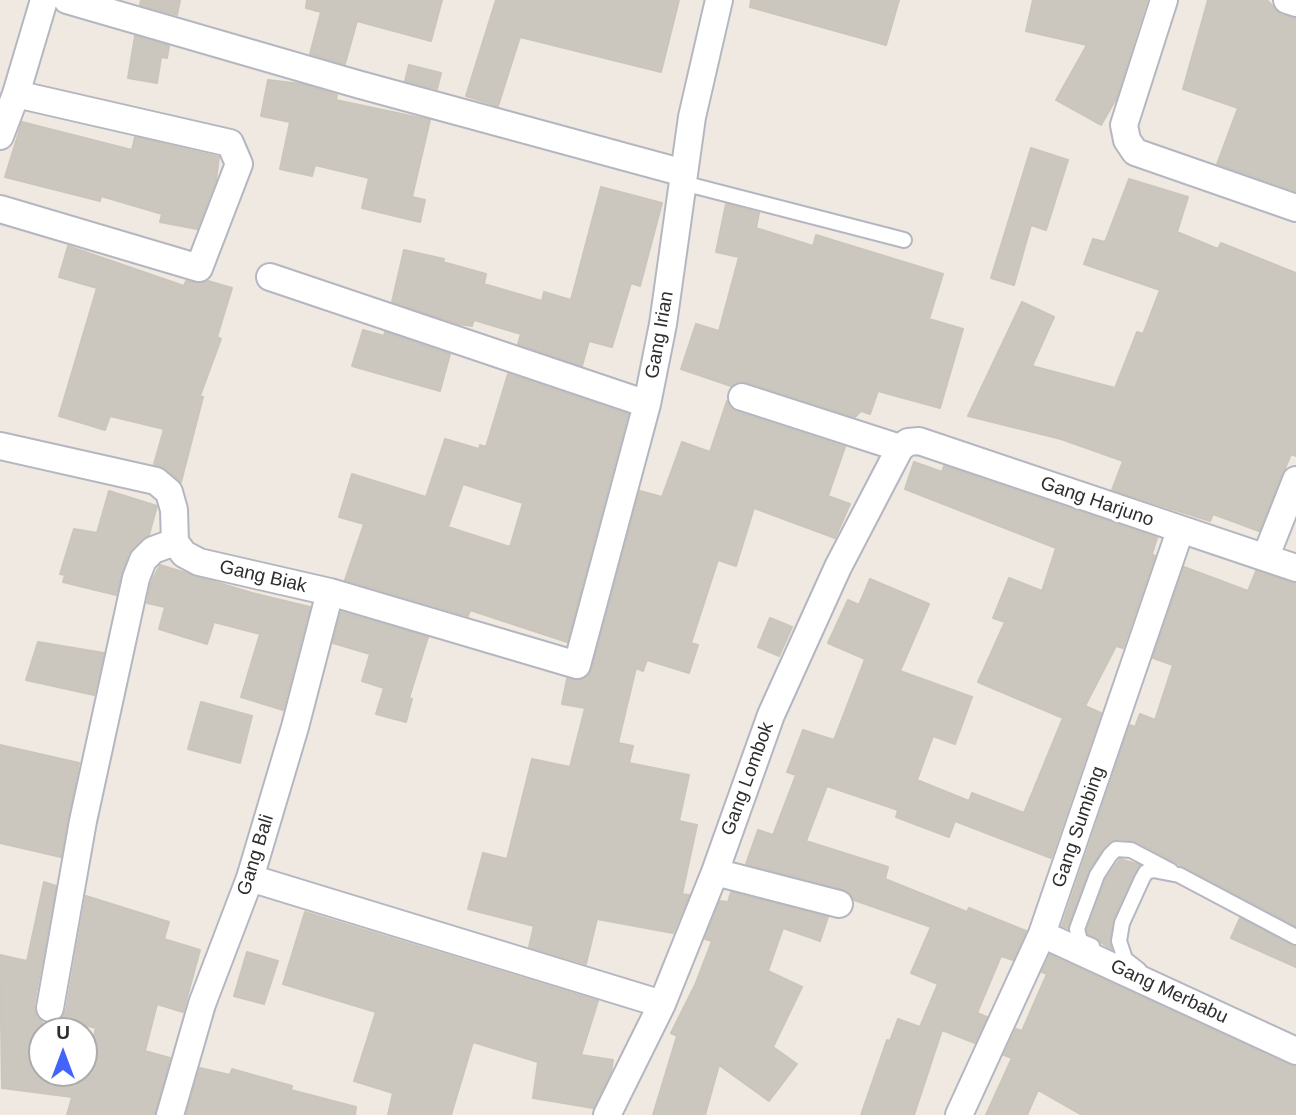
<!DOCTYPE html>
<style>
body{margin:0}
#map{position:relative;width:1296px;height:1115px;overflow:hidden;background:#efe9e1;font-family:Arial,sans-serif}
canvas{display:block}
.north{position:absolute;left:28px;top:1017px;width:70px;height:70px;box-sizing:border-box;background:#fff;border:2px solid #ababab;border-radius:50%;rotate:0deg;font-size:19px;font-weight:700;line-height:28px;text-align:center;color:#2e2e2e}
.north::after{content:'';display:block;margin:auto;width:24px;height:32px;background:#4264fb;clip-path:polygon(50% 0,100% 100%,50% 72%,0 100%)}
</style>
<div id="map">
<canvas width="1296" height="1115"></canvas>
<div class="north">U</div>
</div>
<script>
const ctx = document.querySelector('canvas').getContext('2d');
ctx.lineJoin = 'round';
function fill(path, color) {
  ctx.fillStyle = color;
  ctx.fill(path, 'evenodd');
}
function poly(rows) {
  const path = new Path2D();
  for (const r of rows) {
    path.moveTo(r[0], r[1]);
    for (let i = 2; i < r.length; i += 2) path.lineTo(r[i], r[i + 1]);
  }
  return path;
}
function trace(path, color, width, dash) {
  ctx.strokeStyle = color;
  ctx.lineWidth = width;
  ctx.lineCap = dash ? 'butt' : 'round';
  ctx.setLineDash(dash || []);
  ctx.stroke(path);
}
function drawText(font, color, halo, rows, align = 'center') {
  ctx.font = font + ' Arial,sans-serif';
  ctx.lineWidth = 7;
  ctx.setLineDash([]);
  ctx.textBaseline = 'middle';
  ctx.strokeStyle = halo;
  ctx.fillStyle = color;
  for (const [text, x, y, turn = 0] of rows) {
    ctx.save();
    ctx.translate(x, y);
    ctx.rotate((+turn || 0) * Math.PI / 180);
    ctx.textAlign = isNaN(turn) ? turn : align;
    if (halo) ctx.strokeText(text, 0, 0);
    ctx.fillText(text, 0, 0);
    ctx.restore();
  }
}
const building = poly([
 [141,0,180,0,177,15,140,5,141,0],
 [307,0,442,0,431,41,357,21,345,64,310,54,321,12,306,8,307,0],
 [496,0,679,0,661,72,520,37,498,106,466,96,496,0],
 [751,0,899,0,886,45,750,7,751,0],
 [1033,0,1147,0,1116,99,1101,125,1056,100,1087,45,1026,31,1033,0],
 [1208,0,1267,0,1281,15,1296,18,1296,191,1217,164,1238,108,1183,89,1208,0],
 [135,36,169,46,167,58,161,57,157,83,128,78,135,36],
 [409,65,441,73,437,89,405,81,409,65],
 [268,80,302,84,337,95,336,100,430,120,412,197,425,200,420,222,362,208,369,178,315,165,312,176,280,169,290,122,261,116,268,80],
 [22,122,132,150,135,137,219,157,216,180,197,229,160,222,162,214,101,196,100,201,5,177,22,122],
 [1031,148,1068,160,1046,230,1031,225,1014,285,991,278,1031,148],
 [1129,179,1188,197,1177,232,1218,249,1221,243,1296,273,1296,456,1291,454,1259,531,1213,514,1210,521,1112,490,1123,461,1061,439,968,416,1022,302,1054,317,1032,366,1115,388,1137,332,1143,334,1160,290,1084,264,1093,239,1105,242,1129,179],
 [601,187,662,203,640,286,631,283,612,347,589,341,582,366,518,344,521,334,474,320,472,326,459,324,392,302,404,250,444,259,443,262,486,274,484,284,542,301,544,292,571,300,601,187],
 [726,204,759,213,756,228,813,246,816,235,943,274,929,319,963,329,940,408,878,391,870,414,861,411,855,417,747,382,731,386,681,369,696,324,719,331,739,257,716,252,726,204],
 [68,246,184,286,186,281,202,283,208,281,232,288,217,337,221,339,200,396,203,397,181,482,166,469,154,464,164,429,110,416,105,430,59,416,97,288,59,277,68,246],
 [363,330,384,336,385,332,450,354,440,391,352,366,363,330],
 [508,374,628,414,567,642,470,610,468,616,345,580,364,524,339,517,352,474,426,497,445,439,479,449,480,445,486,447,508,374],
 [463,484,523,503,510,547,448,527,463,484],
 [727,401,737,412,845,447,828,496,850,504,835,538,754,508,736,566,718,560,691,643,698,645,689,673,647,660,643,671,636,668,618,743,633,746,629,763,689,775,679,821,697,825,682,894,689,895,673,933,597,919,586,964,529,947,534,926,468,909,483,853,507,859,532,759,570,767,585,708,562,704,567,679,581,680,592,669,640,491,662,497,682,442,710,452,727,401],
 [914,462,942,472,944,466,1157,538,1152,554,1155,556,1123,648,1116,646,1085,706,1101,713,1051,858,955,821,949,837,896,817,898,810,827,786,806,841,888,867,885,879,967,912,969,908,1026,931,1013,960,1001,956,977,1013,987,1017,975,1043,942,1030,914,1115,861,1115,887,1040,890,1041,898,1019,920,1027,938,984,911,973,931,927,854,900,843,889,746,864,758,830,773,835,796,775,787,772,803,730,834,740,865,659,828,643,848,600,859,605,870,579,929,604,900,671,972,697,955,744,933,736,917,780,969,801,972,793,1024,813,1063,718,978,682,1005,622,993,618,1009,578,1042,591,1056,548,905,489,914,462],
 [109,491,157,506,149,535,128,554,116,595,63,582,65,575,60,574,74,529,97,533,109,491],
 [160,565,252,593,310,607,283,710,241,697,260,634,214,622,207,644,159,629,165,607,147,603,151,583,160,565],
 [1184,567,1248,591,1256,571,1296,583,1296,926,1135,841,1117,839,1103,848,1089,870,1068,928,1062,926,1130,725,1135,727,1140,714,1155,720,1173,665,1153,658,1184,567],
 [341,612,428,637,409,698,412,699,406,722,376,714,384,688,362,681,370,654,333,643,341,612],
 [770,618,792,627,779,656,758,647,770,618],
 [38,642,104,653,94,695,26,680,38,642],
 [201,702,252,716,240,763,188,749,201,702],
 [0,745,79,763,61,857,0,843,0,745],
 [1120,859,1140,865,1113,919,1111,949,1088,934,1087,930,1106,879,1120,859],
 [44,882,56,886,34,1005,36,1014,42,1021,42,1073,85,1073,96,1028,60,1019,66,1011,86,896,169,922,164,939,200,950,183,1012,157,1004,145,1051,170,1058,155,1115,67,1115,72,1097,2,1088,0,955,27,961,44,882],
 [731,892,828,917,820,941,783,928,768,971,802,987,773,1047,797,1064,769,1101,719,1065,705,1115,653,1115,677,1036,671,1033,695,985,712,941,705,939,720,901,728,902,731,892],
 [305,912,598,1001,581,1055,613,1060,611,1072,593,1108,533,1098,538,1062,473,1042,451,1115,388,1115,393,1093,354,1081,376,1012,283,984,305,912],
 [1240,918,1296,947,1296,967,1231,938,1240,918],
 [247,952,278,961,264,1004,234,996,247,952],
 [1050,955,1296,1067,1296,1115,1082,1115,1038,1090,1027,1115,986,1115,1012,1058,1004,1055,1016,1029,1022,1031,1047,974,1042,972,1050,955],
 [200,1068,230,1075,232,1069,292,1086,291,1090,356,1107,355,1115,186,1115,200,1068]
]);
fill(building, '#cbc7bf');
trace(building, '#cbc5ba', 2);
const lane = poly([
 [683,183,904,240],
 [1092,946,1080,941,1077,929,1097,875,1110,855,1116,849,1131,850,1171,871],
 [1139,970,1125,959,1119,941,1122,923,1142,879,1146,872,1153,870,1179,875,1296,937]
]);
const street = poly([
 [67,0,357,84,684,173],
 [1164,0,1124,125,1127,140,1135,152,1296,208],
 [1287,0,1296,3],
 [0,136,16,94,44,0],
 [0,209,199,268,239,164,230,143,16,94],
 [270,277,647,404],
 [742,397,900,448],
 [0,446,156,481,169,492,174,510,175,542,184,554,199,562,330,592,577,665,647,404,663,324,692,117,719,0],
 [1266,556,1296,480],
 [715,872,839,904],
 [250,878,662,1004],
 [1042,934,1296,1051],
 [50,1008,83,821,136,578,143,560,153,550,175,542],
 [170,1115,202,1004,250,878,295,727,330,592],
 [607,1115,662,1004,715,872,771,715,838,567,900,448,908,442,919,441,1296,568],
 [959,1115,1042,934,1180,531]
]);
trace(lane, '#b4b7c1', 18);
trace(street, '#b4b7c1', 30);
trace(lane, '#fff', 14);
trace(street, '#fff', 26);
drawText('19px', '#2e2e2e', '#fff', [
 ["Gang Irian",660,335,-80],
 ["Gang Harjuno",1097,502,19],
 ["Gang Biak",263,577,13],
 ["Gang Lombok",748,779,-70],
 ["Gang Sumbing",1079,827,-71],
 ["Gang Bali",256,855,-73],
 ["Gang Merbabu",1169,992,25]
]);
</script>
